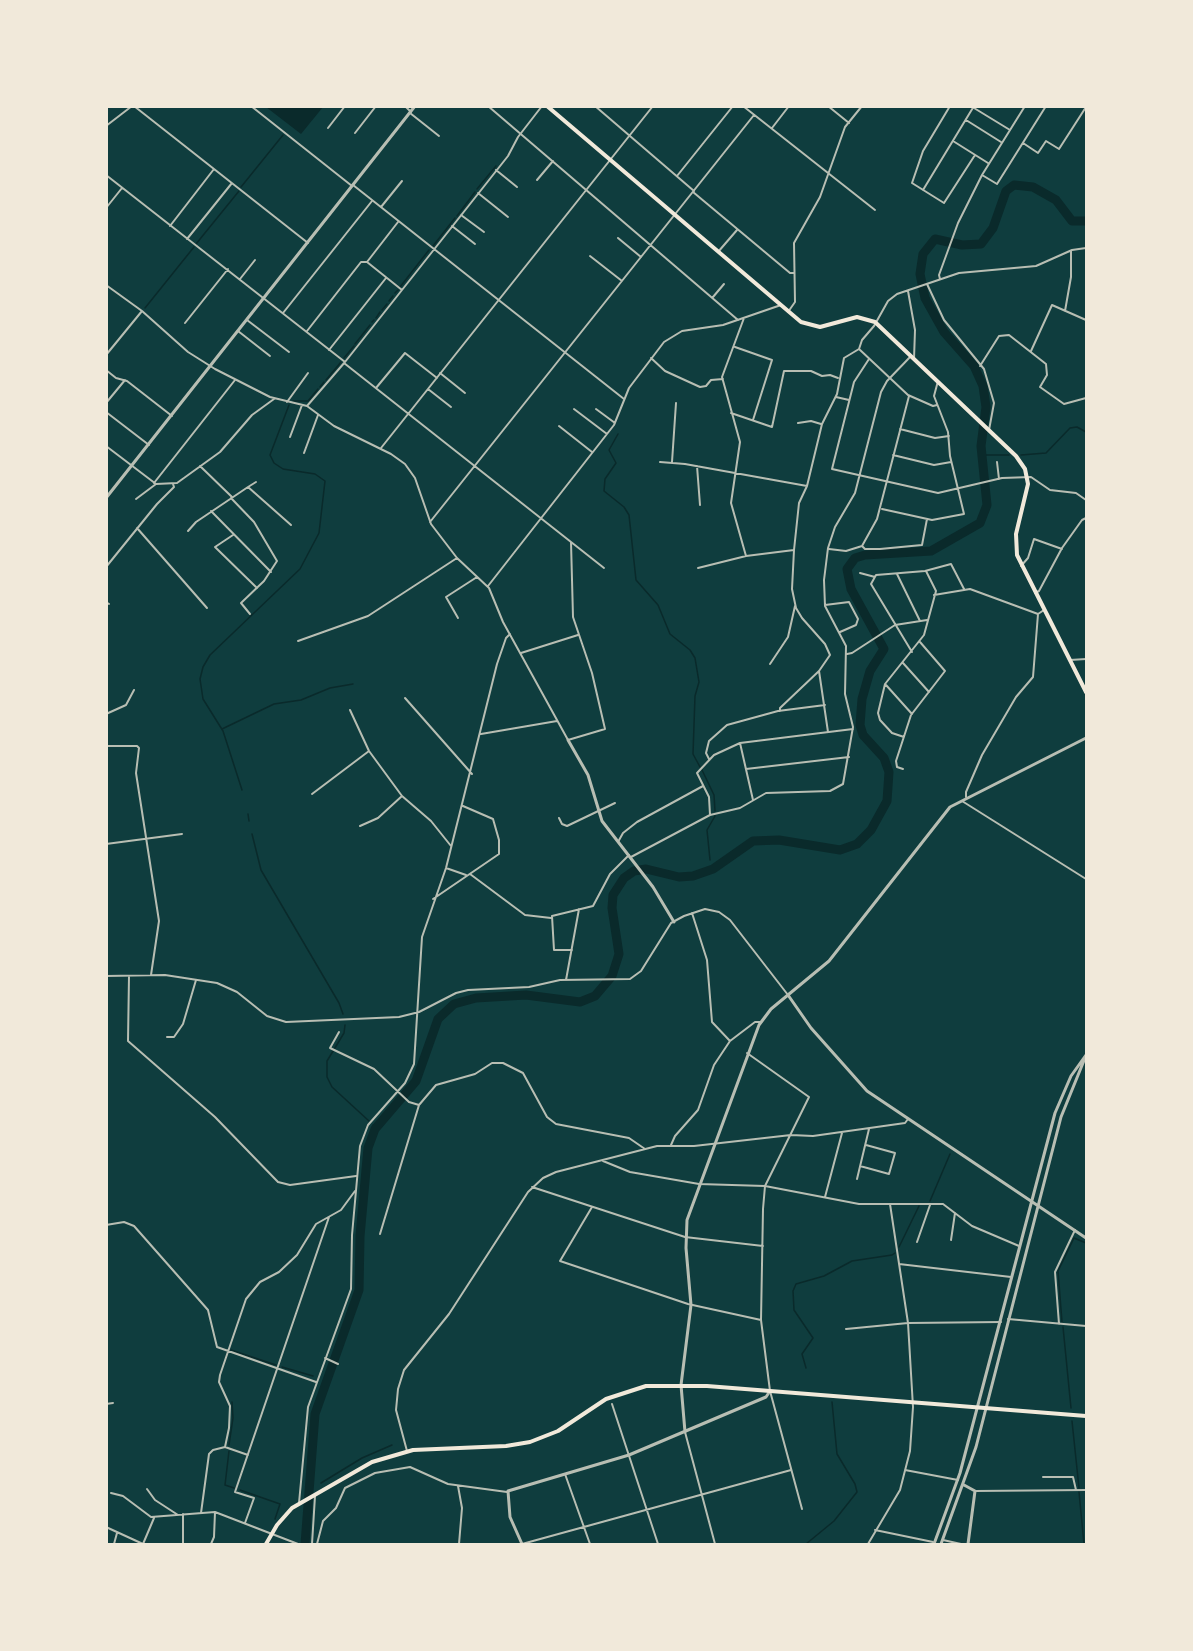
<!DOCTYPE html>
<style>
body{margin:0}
#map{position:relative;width:1193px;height:1651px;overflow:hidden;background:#0f3d3e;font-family:Raleway,sans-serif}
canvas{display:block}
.frame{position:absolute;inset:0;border:108px solid #f1e9da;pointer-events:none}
</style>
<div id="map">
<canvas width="1193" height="1651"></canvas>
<div class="frame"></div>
</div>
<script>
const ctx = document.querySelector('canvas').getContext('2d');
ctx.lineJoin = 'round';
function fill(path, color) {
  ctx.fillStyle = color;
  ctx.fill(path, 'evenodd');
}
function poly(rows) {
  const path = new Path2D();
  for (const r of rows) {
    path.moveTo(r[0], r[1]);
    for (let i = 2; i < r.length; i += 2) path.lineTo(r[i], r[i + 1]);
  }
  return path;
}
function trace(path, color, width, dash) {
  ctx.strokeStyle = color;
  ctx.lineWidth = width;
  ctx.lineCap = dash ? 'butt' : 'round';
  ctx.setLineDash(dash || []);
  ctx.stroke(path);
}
fill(poly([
 [266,107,323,107,301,134]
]), '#0a2a2b');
trace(poly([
 [241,187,283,135],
 [477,189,496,166],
 [457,216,475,192],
 [196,244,239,191],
 [433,246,455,218],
 [400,287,429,250],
 [395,293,398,290],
 [389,301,393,296],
 [145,308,194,247],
 [382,310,387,304],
 [376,318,380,312],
 [372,322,374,320],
 [355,344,370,325],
 [344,358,354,346],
 [326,380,341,362],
 [320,387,324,382],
 [293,401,308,401,318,389],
 [618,434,609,450,616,463,605,479,604,491,624,507,629,515,636,580,658,605,670,634,690,650,695,658,699,682,695,696,693,754,700,767],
 [982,455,1009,455],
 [1021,455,1046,453,1070,428,1077,427,1086,432],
 [222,729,274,704,301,700,330,688,353,684],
 [702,770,714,795,715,811],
 [242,790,223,731,203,699,200,679,203,667,210,655,300,569,319,533,325,481,315,474,283,469,274,463,270,455,289,405],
 [248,814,249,821],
 [252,834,261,870,339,1003,343,1014],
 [710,860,707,830,715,816],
 [711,867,711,870],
 [345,1025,344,1033,327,1061,327,1077,332,1087,369,1121],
 [373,1125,376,1128],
 [930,1201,950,1154],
 [899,1247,919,1206],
 [1062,1322,1058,1271,1074,1238,1086,1243],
 [1063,1327,1071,1408],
 [231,1350,276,1365],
 [282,1367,313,1376],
 [806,1368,802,1354,813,1338,794,1310,793,1291,796,1284,824,1276,852,1261,892,1255,895,1253],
 [1072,1421,1079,1488],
 [229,1445,233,1418,232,1402],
 [229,1451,225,1485,234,1488],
 [309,1483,312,1483],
 [321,1483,362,1458,392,1445],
 [240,1490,280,1504,275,1519],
 [1079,1492,1084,1544],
 [806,1544,834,1521,857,1492,855,1484,837,1454,832,1402]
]), '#0a2a2b', 1.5);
trace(poly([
 [305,1544,315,1414,359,1290,360,1236,368,1148,375,1129,416,1081,438,1019,454,1004,476,998,526,995,580,1002,595,996,612,976,619,954,612,908,613,895,624,878,634,871,646,869,679,877,693,876,713,869,753,841,779,840,840,850,857,844,871,830,887,801,889,772,884,758,863,735,860,725,862,699,870,671,884,649,851,589,847,569,855,558,865,555,931,551,980,523,987,505,981,446,986,407,983,386,974,366,944,332,925,298,920,274,923,254,935,239,962,245,981,244,993,228,1006,191,1014,185,1033,187,1056,200,1072,221,1086,221]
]), '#0a2a2b', 9);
trace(poly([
 [134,106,308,243],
 [251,106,352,186],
 [405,106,411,112],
 [488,106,738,320],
 [595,106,694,191],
 [743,106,875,210],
 [828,106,849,123],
 [950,106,923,151,912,183,944,203,975,155],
 [974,108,1010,130],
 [410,113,439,136],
 [966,120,1001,142],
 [106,126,132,106],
 [328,128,345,106],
 [772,128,789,106],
 [355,133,376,106],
 [953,141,988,163],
 [1023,143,1038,153,1046,141,1059,149,1086,107],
 [496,170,517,187],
 [106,175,345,362],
 [982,175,997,184,1046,106],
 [677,176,733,106],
 [537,180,553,161],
 [353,185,624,399],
 [923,190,974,106],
 [693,192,790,273,794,273],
 [478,193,508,217],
 [381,207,402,181],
 [106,208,122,188],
 [461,215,484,232],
 [170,226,214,169],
 [452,226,475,244],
 [618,238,641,257],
 [187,239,232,183],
 [718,252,737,230],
 [590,256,622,281],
 [367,262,398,222],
 [240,279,255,260],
 [940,279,939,275,958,223,982,175,1025,106],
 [927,284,944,320,984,369,994,403,989,430],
 [106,285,142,311,188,352,215,369,270,397,307,406,334,426,391,454,405,464,415,478,431,524,457,558,489,588,503,622,568,740,605,729,592,673,573,617,571,542],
 [908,291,915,330,914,359],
 [713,297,724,284],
 [1065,311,1071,277,1071,251],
 [788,312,795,302,794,243,820,197,845,127,862,106],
 [283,313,372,201],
 [744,318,722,377,740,442,731,503,746,556],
 [247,320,289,352],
 [185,323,228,269],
 [238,331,270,356],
 [307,331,361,262,367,262,402,290],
 [735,347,772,360,753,420],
 [859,349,908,395,933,406,937,405],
 [329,350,386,278],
 [1031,351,1052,305,1086,320],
 [106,355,142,311],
 [651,358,665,371,700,387,706,386,711,380,723,379],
 [869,359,854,382,832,469,938,493,1002,478,1031,477,1050,490,1076,493,1086,500],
 [344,363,604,568],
 [980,366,999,336,1009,335,1046,364,1047,375,1040,387,1064,404,1086,398],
 [106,370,116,378,127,381,172,416],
 [440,373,465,393],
 [376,388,405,353,437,378],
 [428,389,451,407],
 [909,396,877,519,862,546,865,549,880,549,922,545,927,519],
 [836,397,849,400],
 [287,402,308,373],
 [106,403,125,380],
 [307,406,345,362,508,156,518,137,542,106],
 [574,409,607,434],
 [596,409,615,423],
 [106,412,149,445],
 [731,413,772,427,784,371,811,371,822,376,830,375,838,378],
 [798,423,811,421,821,424],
 [559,426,592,452],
 [900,429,935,438,949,436],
 [290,437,302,405],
 [106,446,156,484,177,483,220,452,252,415,274,399],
 [381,448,653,106],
 [304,453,318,415],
 [893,455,934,465,951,462],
 [660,462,685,464,807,486],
 [672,462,676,403],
 [997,462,999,479],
 [200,466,232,497],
 [697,466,700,505],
 [154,483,235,380],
 [248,487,256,482],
 [231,498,254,522,277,561,264,581,241,603,250,614],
 [136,499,156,484],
 [882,509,932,520,964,514,950,456,948,432,934,396,938,381],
 [211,511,271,572],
 [430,522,754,115],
 [137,528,207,608],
 [188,531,196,522,248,487,291,525],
 [233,535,215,547,257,588],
 [829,549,846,551,862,546],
 [1021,566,1028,558,1034,539,1062,549],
 [106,567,157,504,174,487,173,484],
 [698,568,746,556,794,550],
 [860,573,875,577],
 [897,574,920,621],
 [488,586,614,425,629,388,664,342,682,331,723,325,781,305],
 [1035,593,1039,591,1062,548,1082,520,1086,518],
 [934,595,970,589,1038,614,1044,610],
 [106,602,109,604],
 [825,605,849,602,858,619,856,625,840,632],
 [458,618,446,597,477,577],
 [298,641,368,616,457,558],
 [912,652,871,584,876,575,925,571,951,564,964,589],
 [521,653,578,635],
 [847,654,852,653,895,625,927,620],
 [1070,660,1086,659],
 [903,663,929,692],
 [770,664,788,637,795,606],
 [819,671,828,732],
 [886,685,912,714],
 [405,698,472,774],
 [350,710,369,751,402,796,431,821,451,846],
 [780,711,780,708,819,671,830,655,825,644,802,618,796,608,792,589,794,550,799,503,807,486,822,424,837,394,844,358,859,349,862,340,874,326,888,301,897,294,959,273,1036,266,1072,250,1086,248],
 [106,714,126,705,134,690],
 [481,734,557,721],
 [904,737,892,733,880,720,878,713,885,684,924,635,936,591,926,571],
 [740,743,753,800],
 [106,746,137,746,139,748,136,773,159,921,151,975],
 [709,759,706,753,709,741,727,725,778,711,825,705],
 [746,769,849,757],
 [903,769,897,767,896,761,911,715,945,671,920,642],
 [312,794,369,751],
 [966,797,966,792,982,755,1016,697,1033,677,1038,614],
 [962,801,1086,879],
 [710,815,709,797,697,773,714,755,740,743,853,729],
 [559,818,562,824,567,826,615,803],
 [360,826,378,818,402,796],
 [618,842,623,833,637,822,703,786],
 [106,844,182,834],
 [631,857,710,815,740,808,766,793,830,791,843,784,853,727,845,694,846,646,825,606,824,580,828,548,835,527,855,493,881,392,887,381,911,356],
 [446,868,466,875],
 [470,874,525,915,551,918],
 [433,899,499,854,499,840,493,819,463,806],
 [692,913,707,960,712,1022,730,1041],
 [572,950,554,950,552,916,593,906,610,874,629,855],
 [106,976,165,975,217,983,237,992,267,1016,286,1022,399,1017,419,1012,456,993,468,990,529,987,560,980,630,979,641,971,671,923,684,916,705,909,719,912,730,920,788,995],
 [129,976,128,1041,215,1117,278,1182,290,1185,356,1176],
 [566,980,579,909],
 [339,1032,330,1048,374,1069,409,1102,419,1105],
 [167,1037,174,1037,183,1024,196,980],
 [747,1053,809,1097,765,1186,763,1209,761,1320,770,1391,802,1509],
 [671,1145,675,1136,698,1110,714,1065,730,1041,755,1022,761,1022],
 [603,1161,630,1172,699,1184,765,1186,859,1204,943,1204,972,1226,1019,1246],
 [860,1166,889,1174,895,1153,866,1145],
 [857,1179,869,1129],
 [532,1187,685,1237,763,1246],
 [825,1197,842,1133],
 [592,1207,560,1261,688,1304,761,1320],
 [106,1225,124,1222,134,1226,208,1310,217,1347,316,1382],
 [380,1234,419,1105,436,1085,475,1074,492,1063,503,1063,523,1073,547,1117,556,1124,629,1138,645,1149],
 [951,1240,955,1213],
 [917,1242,930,1205],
 [899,1264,1011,1277],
 [1008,1319,1086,1326],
 [1059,1324,1055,1272,1075,1230],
 [846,1329,908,1323,1001,1322],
 [325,1358,338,1364],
 [106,1404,113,1403],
 [612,1404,658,1544],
 [685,1432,715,1544],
 [225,1447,248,1455],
 [407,1451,396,1410,398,1389,404,1370,449,1314,528,1192,543,1178,556,1172,657,1146,694,1146,791,1135,813,1136,905,1123,908,1119],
 [905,1470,958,1480],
 [565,1474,590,1544],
 [1043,1477,1073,1477,1076,1490],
 [458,1486,462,1508,459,1544],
 [147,1489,155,1500,178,1515],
 [975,1491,1086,1490],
 [111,1493,123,1496,151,1517,215,1512,298,1544],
 [299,1503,308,1407,351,1289,352,1235,360,1146,368,1125,405,1083,414,1064,422,937,446,868,497,664,506,638,510,634],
 [201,1513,209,1454,213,1450,225,1447,229,1428,230,1406,219,1382,220,1375,246,1299,260,1282,279,1272,297,1255,316,1224,341,1210,355,1191],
 [245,1523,254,1498,235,1492,329,1217],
 [106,1527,143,1544,154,1518],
 [875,1530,933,1542],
 [943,1540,961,1544],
 [114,1544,117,1533],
 [183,1544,183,1514],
 [211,1544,214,1537,215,1512],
 [312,1544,315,1496],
 [317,1544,323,1521,336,1508,345,1488,375,1473,410,1467,448,1484,507,1492],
 [522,1544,791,1470],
 [868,1544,900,1490,910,1451,913,1407,908,1323,890,1204]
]), '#b8beb3', 2);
trace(poly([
 [106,498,415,106],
 [568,740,588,775,602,821,653,887,674,922],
 [788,995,811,1028,867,1091,1086,1238],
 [685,1432,681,1385,691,1305,686,1248,687,1220,759,1025,771,1009,829,961,950,807,1086,738],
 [964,1485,975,1491,968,1544],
 [522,1544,510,1517,508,1491,629,1455,766,1397,770,1391],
 [934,1544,960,1473,1055,1113,1071,1076,1086,1055],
 [941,1544,976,1447,1061,1117,1085,1058]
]), '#b8beb3', 3);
trace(poly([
 [266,1544,277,1525,292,1508,372,1462,413,1450,506,1446,530,1442,558,1431,606,1399,646,1386,707,1386,1086,1416]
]), '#f1e9da', 4);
trace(poly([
 [547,106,801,322,820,327,857,317,875,322,1016,456,1025,469,1028,484,1016,534,1017,555,1086,692]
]), '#f1e9da', 4);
</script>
